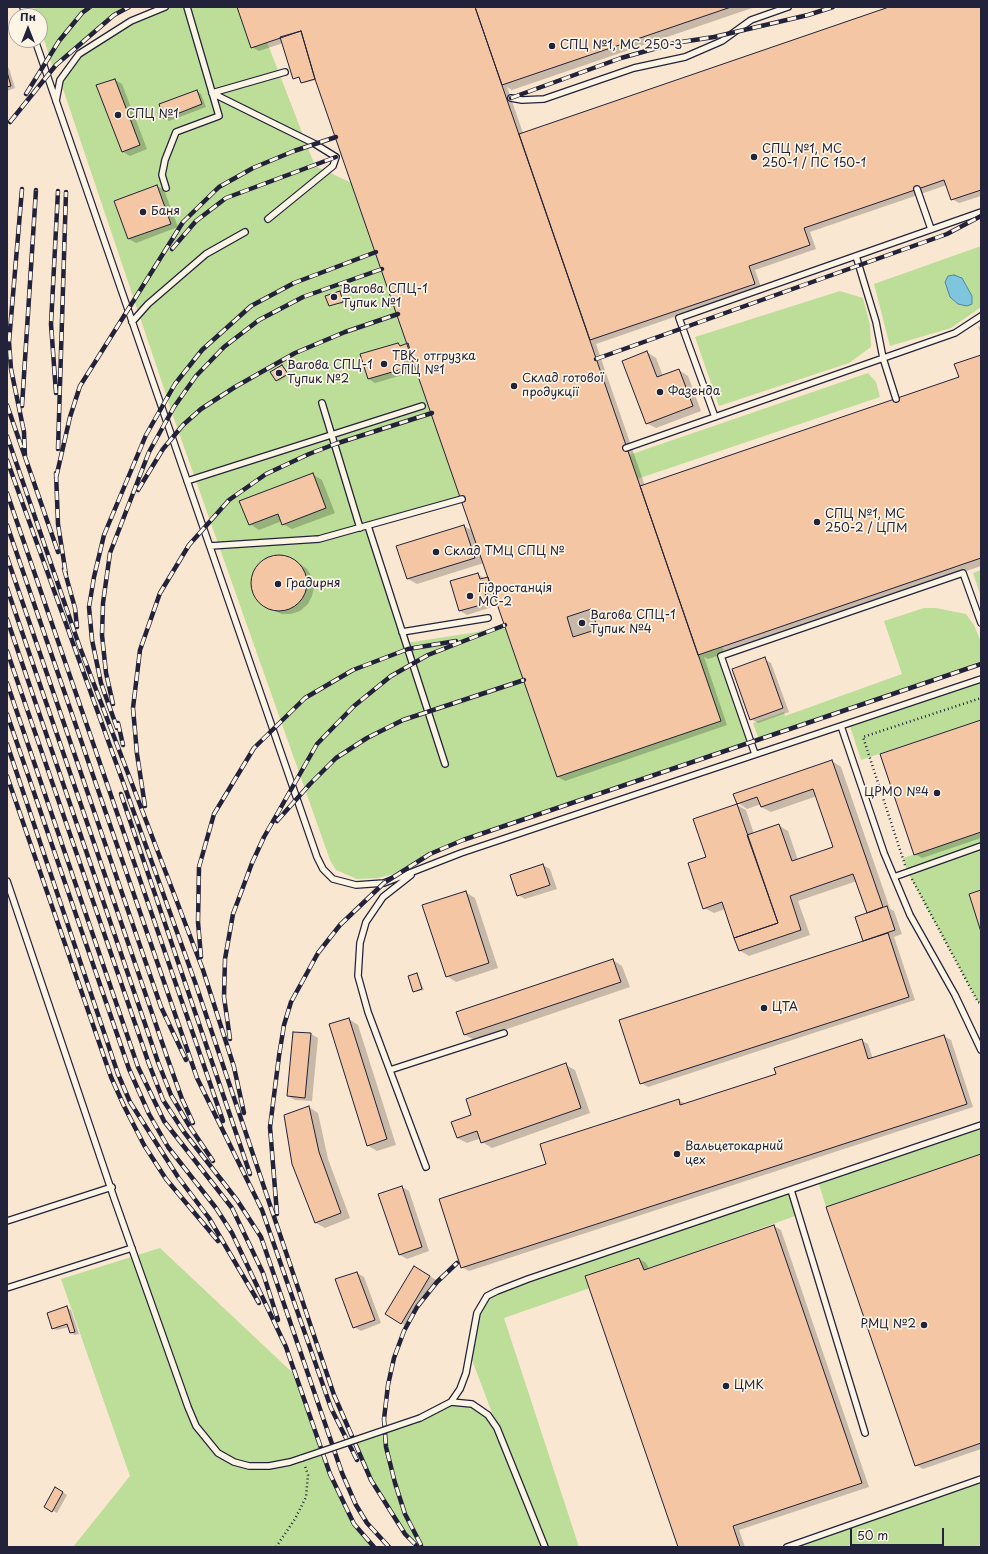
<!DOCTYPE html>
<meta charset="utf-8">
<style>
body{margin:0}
#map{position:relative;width:988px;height:1554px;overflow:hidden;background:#fcf5e5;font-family:"Playpen Sans",sans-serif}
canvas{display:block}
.frame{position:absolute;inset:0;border:8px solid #22223b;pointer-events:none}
.north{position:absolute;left:8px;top:8px;width:40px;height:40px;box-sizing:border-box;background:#fcf5e5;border:1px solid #a5a1a1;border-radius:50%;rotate:0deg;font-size:11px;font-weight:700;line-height:16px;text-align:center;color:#22223b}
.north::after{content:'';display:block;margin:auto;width:14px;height:18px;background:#22223b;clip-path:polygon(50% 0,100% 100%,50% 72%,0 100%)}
.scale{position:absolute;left:850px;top:1528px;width:94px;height:18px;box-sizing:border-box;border:2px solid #22223b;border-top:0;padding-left:5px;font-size:12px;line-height:14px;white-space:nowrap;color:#22223b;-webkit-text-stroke:3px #fcf5e5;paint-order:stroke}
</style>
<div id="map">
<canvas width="988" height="1554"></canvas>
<div class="frame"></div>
<div class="north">Пн</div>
<div class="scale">50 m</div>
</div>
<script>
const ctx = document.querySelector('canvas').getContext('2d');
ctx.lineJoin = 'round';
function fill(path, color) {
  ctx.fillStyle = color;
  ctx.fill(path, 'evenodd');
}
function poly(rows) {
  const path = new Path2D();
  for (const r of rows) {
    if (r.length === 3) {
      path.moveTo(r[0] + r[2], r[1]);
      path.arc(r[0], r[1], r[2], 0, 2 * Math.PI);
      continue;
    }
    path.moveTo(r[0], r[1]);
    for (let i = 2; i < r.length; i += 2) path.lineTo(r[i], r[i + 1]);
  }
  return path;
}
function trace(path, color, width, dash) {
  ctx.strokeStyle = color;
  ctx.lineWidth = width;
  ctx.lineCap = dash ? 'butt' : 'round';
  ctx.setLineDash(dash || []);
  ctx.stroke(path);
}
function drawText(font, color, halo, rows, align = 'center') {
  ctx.font = font + ' "Playpen Sans",sans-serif';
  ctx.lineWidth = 3.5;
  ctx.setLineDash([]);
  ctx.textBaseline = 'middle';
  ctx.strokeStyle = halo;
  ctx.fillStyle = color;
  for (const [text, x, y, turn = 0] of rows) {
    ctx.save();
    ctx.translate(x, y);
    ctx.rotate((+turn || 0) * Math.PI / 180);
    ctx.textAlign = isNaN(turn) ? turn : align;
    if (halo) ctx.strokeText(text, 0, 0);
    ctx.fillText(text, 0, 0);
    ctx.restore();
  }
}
fill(poly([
 [7,7,981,7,981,1547,7,1547],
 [16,16,40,16,40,40,16,40]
]), '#fae7d1');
fill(poly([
 [34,7,129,7,114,15,53,69,40,26,40,16,37,16],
 [165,7,237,7,251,48,267,42,315,166,352,183,462,499,368,526,406,643,477,632,505,625,557,777,721,721,698,655,722,646,725,655,721,656,751,742,463,840,430,854,393,874,378,878,357,879,336,870,330,860,178,430,60,80,79,54,131,21],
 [981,246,981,307,951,328,890,346,874,284],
 [840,291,863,298,870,325,871,347,849,363,719,406,695,337],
 [868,373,876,382,880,397,637,479,629,455],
 [981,570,981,597,973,573],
 [924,608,936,608,966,614,974,625,981,642,981,661,944,677,759,740,753,723,784,712,785,716,902,674,884,621],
 [981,679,981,720,861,760,849,723],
 [981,832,981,1003,978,1002,907,871,903,858],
 [981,1129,981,1154,826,1207,819,1184],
 [791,1190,798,1215,644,1270,639,1258,585,1276,590,1288,504,1318,579,1547,418,1547,405,1534,371,1480,354,1441,420,1418,451,1402,472,1404,479,1409,497,1426,469,1352,477,1313,487,1296,497,1291],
 [160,1248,297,1377,330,1474,354,1524,374,1547,73,1547,130,1476,61,1279],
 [981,1479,981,1547,787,1547]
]), '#bcde98');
const water = poly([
 [954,275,962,278,972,296,972,304,967,306,958,304,950,297,945,282,948,276,954,275]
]);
fill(water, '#7dc6dd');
trace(water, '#59849c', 1);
fill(poly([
 [238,7,755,7,512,90,507,87,523,133,892,7,981,7,981,196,959,203,952,199,947,185,810,232,816,249,755,270,761,287,596,344,645,486,960,378,981,356,981,566,708,659,704,657,727,725,565,781,558,777,494,592,491,593,495,606,467,615,460,611,478,574,485,579,489,577,484,563,417,584,408,579,464,526,473,531,415,362,410,364,413,372,375,383,369,379,398,344,402,346,409,344,316,80,304,83,301,78,293,78,283,43,259,51,252,47],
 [7,67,9,68,15,88,7,91],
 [115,80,122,84,147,149,130,156,123,152],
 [197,91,201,94,206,107,169,121,165,118],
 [157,186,164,190,178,227,136,243,129,239,115,201],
 [340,292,345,303,330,305],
 [981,326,981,334,978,327],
 [647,352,656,358,663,376,679,370,688,376,701,411,656,428,646,423],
 [282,366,289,375,279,381,277,380],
 [312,474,322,480,335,513,292,529,283,524,282,521,259,530,250,524],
 [276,555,293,559,307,569,312,577,314,587,312,596,308,604,300,611,291,614,282,614,265,607,259,601,251,586,255,569,267,557],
 [764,659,771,663,789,712,758,723,751,719],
 [981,721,981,838,922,858,915,854],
 [832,761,841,767,890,909,894,911,902,934,894,937,915,1000,648,1087,641,1083,864,942,856,918,869,913,857,881,798,901,810,935,749,956,739,950,725,909,714,913,704,908,707,857,737,805,746,810,754,834,778,825,788,831,798,860,835,848,817,796,771,812,761,807,761,804,747,809,738,803],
 [543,865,550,869,557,889,525,899,518,895],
 [465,892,475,898,498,968,456,982,447,976],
 [613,960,622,966,630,987,475,1040,465,1035,458,1013],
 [417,974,424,990,416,992,414,991],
 [349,1019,358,1025,396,1145,377,1151,367,1145],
 [311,1034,318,1038,312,1101,295,1100,288,1096],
 [944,1036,951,1040,973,1107,469,1271,462,1267,548,1165,678,1100,686,1104,777,1074,861,1040,868,1044,873,1059],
 [566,1065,575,1070,590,1113,492,1148,482,1142,481,1138,467,1143,457,1138,473,1115],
 [309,1107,318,1113,328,1159,350,1218,325,1228,316,1223],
 [981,1155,981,1449,923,1469,916,1465],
 [402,1187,409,1191,429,1251,407,1259,400,1255],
 [774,1226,781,1230,869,1487,739,1530,745,1547,679,1547,639,1259,646,1263,649,1269],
 [415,1267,436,1280,408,1327,386,1314],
 [357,1273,364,1277,381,1323,361,1331,354,1327],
 [67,1308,71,1310,79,1334,75,1335,71,1333,69,1327,57,1330,53,1328],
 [56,1488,67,1495,57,1513,46,1507]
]), '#0003');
const building = poly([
 [237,7,475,7,721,721,557,777,315,79,301,31,251,48,237,7],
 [475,7,731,7,502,85,475,7],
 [889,7,981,7,981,190,951,200,944,180,804,228,810,245,749,266,755,284,590,340,519,134,889,7],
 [301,31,315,79,301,83,299,77,293,79,280,37,301,31],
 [7,72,11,86,7,87,7,72],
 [115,79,140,145,122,152,96,85,115,79],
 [197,90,202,104,164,119,159,104,197,90],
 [157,185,171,224,128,239,114,201,157,185],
 [340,291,343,302,329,306,325,296,340,291],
 [398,343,400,346,408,343,412,357,404,360,406,368,368,379,360,354,398,343],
 [647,351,657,377,679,369,693,406,646,424,622,361,647,351],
 [981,355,981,558,698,655,640,486,959,377,954,364,981,355],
 [282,365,288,374,276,381,270,372,282,365],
 [313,473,326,508,282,525,278,514,249,525,239,501,313,473],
 [464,525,475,558,407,579,396,546,464,525],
 [279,583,28],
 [478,573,480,579,488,577,491,587,484,589,488,603,459,611,450,581,478,573],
 [591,609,598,629,573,637,567,617,591,609],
 [765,657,783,708,750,720,732,669,765,657],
 [981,720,981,832,914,855,880,754,981,720],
 [832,760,883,907,867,913,853,874,790,896,801,930,739,951,734,938,778,923,747,835,779,824,792,861,833,847,813,789,761,807,757,797,737,804,733,794,832,760],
 [737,804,778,923,734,938,722,902,703,909,688,863,706,857,693,819,737,804],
 [543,864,550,885,517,896,510,875,543,864],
 [981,890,981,932,969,894,981,890],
 [466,891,489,963,446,977,422,905,466,891],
 [887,906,895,930,863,941,855,917,887,906],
 [888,933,909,997,640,1084,619,1020,888,933],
 [613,959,621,982,464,1035,456,1012,613,959],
 [417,973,422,989,413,992,408,976,417,973],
 [349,1018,387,1139,367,1146,329,1024,349,1018],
 [293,1032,311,1033,305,1098,287,1096,293,1032],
 [944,1035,967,1104,461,1268,439,1199,546,1164,540,1144,679,1099,680,1105,776,1074,774,1068,862,1039,868,1059,944,1035],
 [566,1063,581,1108,481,1143,477,1131,457,1138,451,1122,471,1115,466,1099,566,1063],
 [309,1106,319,1152,341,1213,315,1223,292,1164,284,1115,309,1106],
 [981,1154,981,1443,915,1466,826,1207,981,1154],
 [402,1186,422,1247,399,1255,378,1194,402,1186],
 [774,1225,862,1483,733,1526,740,1547,678,1547,585,1276,639,1258,644,1270,774,1225],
 [414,1266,430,1276,401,1324,385,1314,414,1266],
 [357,1272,375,1320,353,1328,335,1279,357,1272],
 [67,1306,75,1332,70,1333,67,1324,52,1329,47,1313,67,1306],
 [55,1487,63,1492,52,1512,44,1507,55,1487]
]);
fill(building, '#f4c6a3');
trace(building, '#22223b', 1);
const lane = poly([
 [23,7,26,16],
 [35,40,317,857,323,869,333,879,356,885,384,883,461,853,981,679],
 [212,93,315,144,336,157,333,166,268,219],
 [212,93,285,72],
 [511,98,522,100,544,99,634,68,685,57,722,41,751,20,788,7],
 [56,101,60,80,79,54,131,21,165,7],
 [166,188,162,175,165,160,176,132,219,116,187,7],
 [917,189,931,229],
 [856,256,876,322,883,358,896,399],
 [132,322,148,304,206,254,245,232],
 [322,403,360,528],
 [715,417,679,318,981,212],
 [626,448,955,333,981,316],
 [187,481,422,406],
 [368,526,445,764],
 [210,546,319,539,462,499],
 [402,632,488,618],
 [841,726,884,853,910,915,955,995,981,1050],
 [755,754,721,656,963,573,981,623],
 [411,875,383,897,366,922,360,943,358,976,368,1012,426,1167],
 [894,877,981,846],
 [7,881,114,1198,188,1407,196,1426,218,1453,234,1462,249,1466,269,1466,290,1462,302,1458],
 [390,1070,504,1033],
 [791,1190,865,1433],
 [7,1221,112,1187],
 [7,1288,132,1248],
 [451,1402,472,1404,488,1415,497,1428,545,1547],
 [420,1418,451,1402,460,1389,466,1373,477,1313,487,1296,497,1291,528,1279,981,1125],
 [787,1547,981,1479]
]);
trace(lane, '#22223b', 8);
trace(poly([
 [905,865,863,737,981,698],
 [912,879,978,1002,981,1003],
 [276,1547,295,1519,306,1497,308,1475,305,1466]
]), '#22223b', 2.5, [1, 3]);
trace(lane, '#fcf5e5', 5.5);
const rail = poly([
 [26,94,59,41,82,13,90,7],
 [511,98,621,58,675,43,714,37,808,15,833,7],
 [10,122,56,65,114,15,129,7],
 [22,189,9,342,11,369,24,432,25,457],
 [172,249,196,221,226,198,336,157],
 [596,359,947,234,981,216],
 [56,393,51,324,58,191],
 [7,405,58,552],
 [22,406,36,190],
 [7,436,79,645,203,970,234,1067,244,1113],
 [58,449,66,192],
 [7,460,195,982,334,1395,371,1480,405,1534,418,1547],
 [56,473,58,524,66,575],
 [56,478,70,417,80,386,183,222,219,187,253,168,294,151,336,137],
 [138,490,163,449,183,425,201,409,235,387,295,353,345,332,398,314],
 [7,493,223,1121],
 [7,525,197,1078,262,1210,331,1408,357,1460],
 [7,557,161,1007,186,1060],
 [64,569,75,608,77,627],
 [7,588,167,1057,182,1099,193,1123],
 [7,619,158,1062,171,1095,190,1127,213,1161],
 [7,651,149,1064,163,1100,184,1132,237,1200,261,1237,342,1473,356,1505,367,1523,389,1547],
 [7,683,138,1067,164,1121,232,1208,263,1273,278,1320],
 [113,704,106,673,102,635,103,603,110,553,149,452,174,407,196,376,224,347,259,320,303,297,382,269],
 [7,714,129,1069,149,1114,168,1147,216,1208,232,1233,286,1347,330,1474,354,1524,374,1547],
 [118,723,123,745],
 [117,728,101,683,92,640,89,607,94,577,104,535,146,435,175,384,202,350,251,306,294,283,376,252],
 [7,744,118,1074,130,1102,178,1177,209,1218,259,1303],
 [7,776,111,1077,124,1106,144,1145,166,1179,218,1241],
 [121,794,250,1174],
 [145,806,137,754,133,708,140,650,160,593,189,545,229,500,266,474,309,454,335,444,432,413],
 [277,821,310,784,336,758,367,738,403,720,524,680],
 [201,957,198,922,199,867,214,814,254,748,305,698,353,670,408,649,456,641],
 [230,1039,224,997,225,959,233,914,252,863,264,837,317,744,354,706,391,676,428,655,505,625],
 [277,1214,270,1127,279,1056,284,1025,291,1002,318,953,340,925,384,883,430,854,463,840,981,664],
 [421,1545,405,1514,395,1483,386,1447,384,1419,388,1385,394,1358,404,1331,417,1307,437,1282,457,1263]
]);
trace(rail, '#22223b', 4.5);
trace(rail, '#fcf5e5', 3, [9]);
const laneBridge = poly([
 [302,1458,420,1418]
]);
trace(laneBridge, '#22223b', 8, []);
trace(laneBridge, '#fcf5e5', 5.5);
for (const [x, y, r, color] of [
 [552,46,4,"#22223b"],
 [118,115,4,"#22223b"],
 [754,157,4,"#22223b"],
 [143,212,4,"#22223b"],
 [334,297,4,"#22223b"],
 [384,364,4,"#22223b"],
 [279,373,4,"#22223b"],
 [514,386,4,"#22223b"],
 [660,392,4,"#22223b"],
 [817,522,4,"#22223b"],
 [436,552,4,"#22223b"],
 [278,584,4,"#22223b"],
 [470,596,4,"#22223b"],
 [582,623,4,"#22223b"],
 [937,793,4,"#22223b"],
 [764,1008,4,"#22223b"],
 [677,1154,4,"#22223b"],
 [924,1325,4,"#22223b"],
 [726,1386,4,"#22223b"]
]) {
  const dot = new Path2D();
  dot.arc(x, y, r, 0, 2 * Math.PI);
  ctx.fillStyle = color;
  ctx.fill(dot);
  trace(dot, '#fcf5e5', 1.5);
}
drawText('12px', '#22223b', '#fcf5e5', [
 ["СПЦ №1, МС 250-3",560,46],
 ["СПЦ №1",126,115],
 ["СПЦ №1, МС",762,150],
 ["250-1 / ПС 150-1",762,164],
 ["Баня",151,212],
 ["Вагова СПЦ-1",342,290],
 ["Тупик №1",342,304],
 ["ТВК, отгрузка",392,357],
 ["СПЦ №1",392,371],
 ["Вагова СПЦ-1",287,366],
 ["Тупик №2",287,380],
 ["Склад готової",522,379],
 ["продукції",522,393],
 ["Фазенда",668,392],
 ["СПЦ №1, МС",825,515],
 ["250-2 / ЦПМ",825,529],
 ["Склад ТМЦ СПЦ №",444,552],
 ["Градирня",286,584],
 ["Гідростанція",478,589],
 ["МС-2",478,603],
 ["Вагова СПЦ-1",590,616],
 ["Тупик №4",590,630],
 ["ЦРМО №4",929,793,"right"],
 ["ЦТА",772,1008],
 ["Вальцетокарний",685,1147],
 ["цех",685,1161],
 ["РМЦ №2",916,1325,"right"],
 ["ЦМК",734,1386]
], 'left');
</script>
